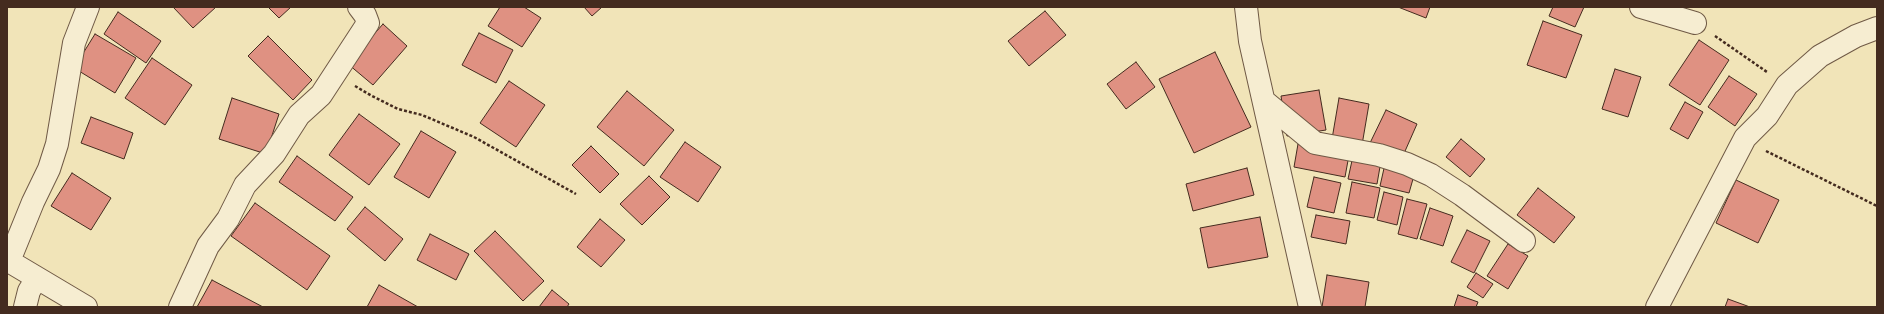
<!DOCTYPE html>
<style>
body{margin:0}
#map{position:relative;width:1884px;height:314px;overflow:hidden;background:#f1e4b8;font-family:Vollkorn,serif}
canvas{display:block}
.frame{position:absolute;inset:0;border:8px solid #442b1f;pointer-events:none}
</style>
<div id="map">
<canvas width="1884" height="314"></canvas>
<div class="frame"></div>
</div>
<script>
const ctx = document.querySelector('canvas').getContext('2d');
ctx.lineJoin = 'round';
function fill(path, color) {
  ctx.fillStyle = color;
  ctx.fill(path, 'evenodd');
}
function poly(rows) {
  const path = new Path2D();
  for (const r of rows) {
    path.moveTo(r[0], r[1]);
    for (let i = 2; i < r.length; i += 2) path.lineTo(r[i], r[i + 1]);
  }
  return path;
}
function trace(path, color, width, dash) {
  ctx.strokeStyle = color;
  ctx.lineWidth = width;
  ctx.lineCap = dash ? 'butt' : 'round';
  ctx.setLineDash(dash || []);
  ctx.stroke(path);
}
const building = poly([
 [173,7,216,7,193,28,173,7],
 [268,7,291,7,279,18,268,7],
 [500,7,524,7,541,18,522,47,488,26,500,7],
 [584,7,602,7,592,16,584,7],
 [1398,7,1430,7,1426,18,1398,7],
 [1553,7,1584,7,1575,27,1549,16,1553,7],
 [1045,11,1066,35,1029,66,1008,41,1045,11],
 [118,12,161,41,146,63,104,34,118,12],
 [1543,21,1582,35,1566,78,1527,65,1543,21],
 [383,24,407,46,373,85,348,64,383,24],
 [479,33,513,50,496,83,462,65,479,33],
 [95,34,136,58,115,93,74,68,95,34],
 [268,36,312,80,293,100,248,56,268,36],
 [1699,40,1729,60,1700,105,1669,85,1699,40],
 [1215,52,1251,127,1194,153,1159,79,1215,52],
 [152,58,192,85,165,125,125,98,152,58],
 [1136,62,1155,87,1126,109,1107,84,1136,62],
 [1615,69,1641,77,1628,117,1602,109,1615,69],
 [1729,76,1757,94,1735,126,1708,107,1729,76],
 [509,81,545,105,516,147,480,123,509,81],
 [1319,90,1326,130,1287,136,1281,96,1319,90],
 [627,91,674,130,644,166,597,127,627,91],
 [232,98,279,114,266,154,219,139,232,98],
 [1339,98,1369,104,1362,145,1332,139,1339,98],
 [1685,102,1703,112,1688,139,1670,129,1685,102],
 [1386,110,1417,124,1402,158,1370,143,1386,110],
 [359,114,400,144,369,185,329,155,359,114],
 [91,117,133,133,124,159,81,143,91,117],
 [421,131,456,152,429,198,394,177,421,131],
 [1461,139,1485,159,1470,177,1446,157,1461,139],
 [685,142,721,167,698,202,660,177,685,142],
 [1298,144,1349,155,1345,177,1294,167,1298,144],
 [591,146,619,174,600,193,572,165,591,146],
 [297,156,353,197,335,221,279,182,297,156],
 [1353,156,1381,161,1377,184,1348,179,1353,156],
 [1385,164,1415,172,1409,193,1380,186,1385,164],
 [1247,168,1254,195,1193,211,1186,184,1247,168],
 [72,173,111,198,91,230,51,206,72,173],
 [649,176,670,197,642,225,620,204,649,176],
 [1314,177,1341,183,1334,213,1307,207,1314,177],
 [1736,180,1779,200,1758,243,1716,223,1736,180],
 [1352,182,1380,188,1374,218,1346,213,1352,182],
 [1538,188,1575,217,1554,243,1517,215,1538,188],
 [1384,192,1403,197,1397,225,1377,220,1384,192],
 [1407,199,1427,204,1417,239,1398,234,1407,199],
 [255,203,330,256,307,290,231,236,255,203],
 [365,207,403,239,385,261,347,229,365,207],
 [1430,208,1453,216,1443,246,1420,239,1430,208],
 [1316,215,1350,221,1346,244,1311,237,1316,215],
 [1260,217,1268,257,1208,268,1200,228,1260,217],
 [600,219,625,240,601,267,577,247,600,219],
 [1467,230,1490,241,1474,273,1451,262,1467,230],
 [495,231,544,281,523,301,474,251,495,231],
 [430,234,469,254,456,280,417,260,430,234],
 [1508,244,1528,256,1508,289,1487,276,1508,244],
 [1476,273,1493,284,1483,298,1467,287,1476,273],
 [1327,275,1369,282,1365,307,1322,307,1327,275],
 [212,280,263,307,197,307,212,280],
 [379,285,418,307,367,307,379,285],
 [552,290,569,304,567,307,539,307,552,290],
 [1458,295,1478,302,1476,307,1454,307,1458,295],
 [1728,299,1750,307,1725,307,1728,299]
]);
fill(building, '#df9182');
trace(building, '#442b1f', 1);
const minor = poly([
 [1246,7,1250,41,1310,307],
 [1641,7,1695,23],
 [1264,101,1315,143,1379,155,1407,164,1431,175,1462,195,1524,241],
 [7,260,86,307],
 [9,261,33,202,49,169,57,144,74,43,88,7],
 [25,307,29,291,37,278],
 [180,307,208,246,228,219,245,185,274,154,299,115,321,95,368,23,365,15,359,7],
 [1657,307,1745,138,1767,116,1787,85,1820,56,1856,36,1877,28]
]);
trace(minor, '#6f5945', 24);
trace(poly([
 [1715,36,1767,72],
 [355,86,372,96,398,109,422,115,474,137,576,194],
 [1766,151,1877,206]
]), '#442b1f', 2.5, [3, 2]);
trace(minor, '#f6edd1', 22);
</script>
